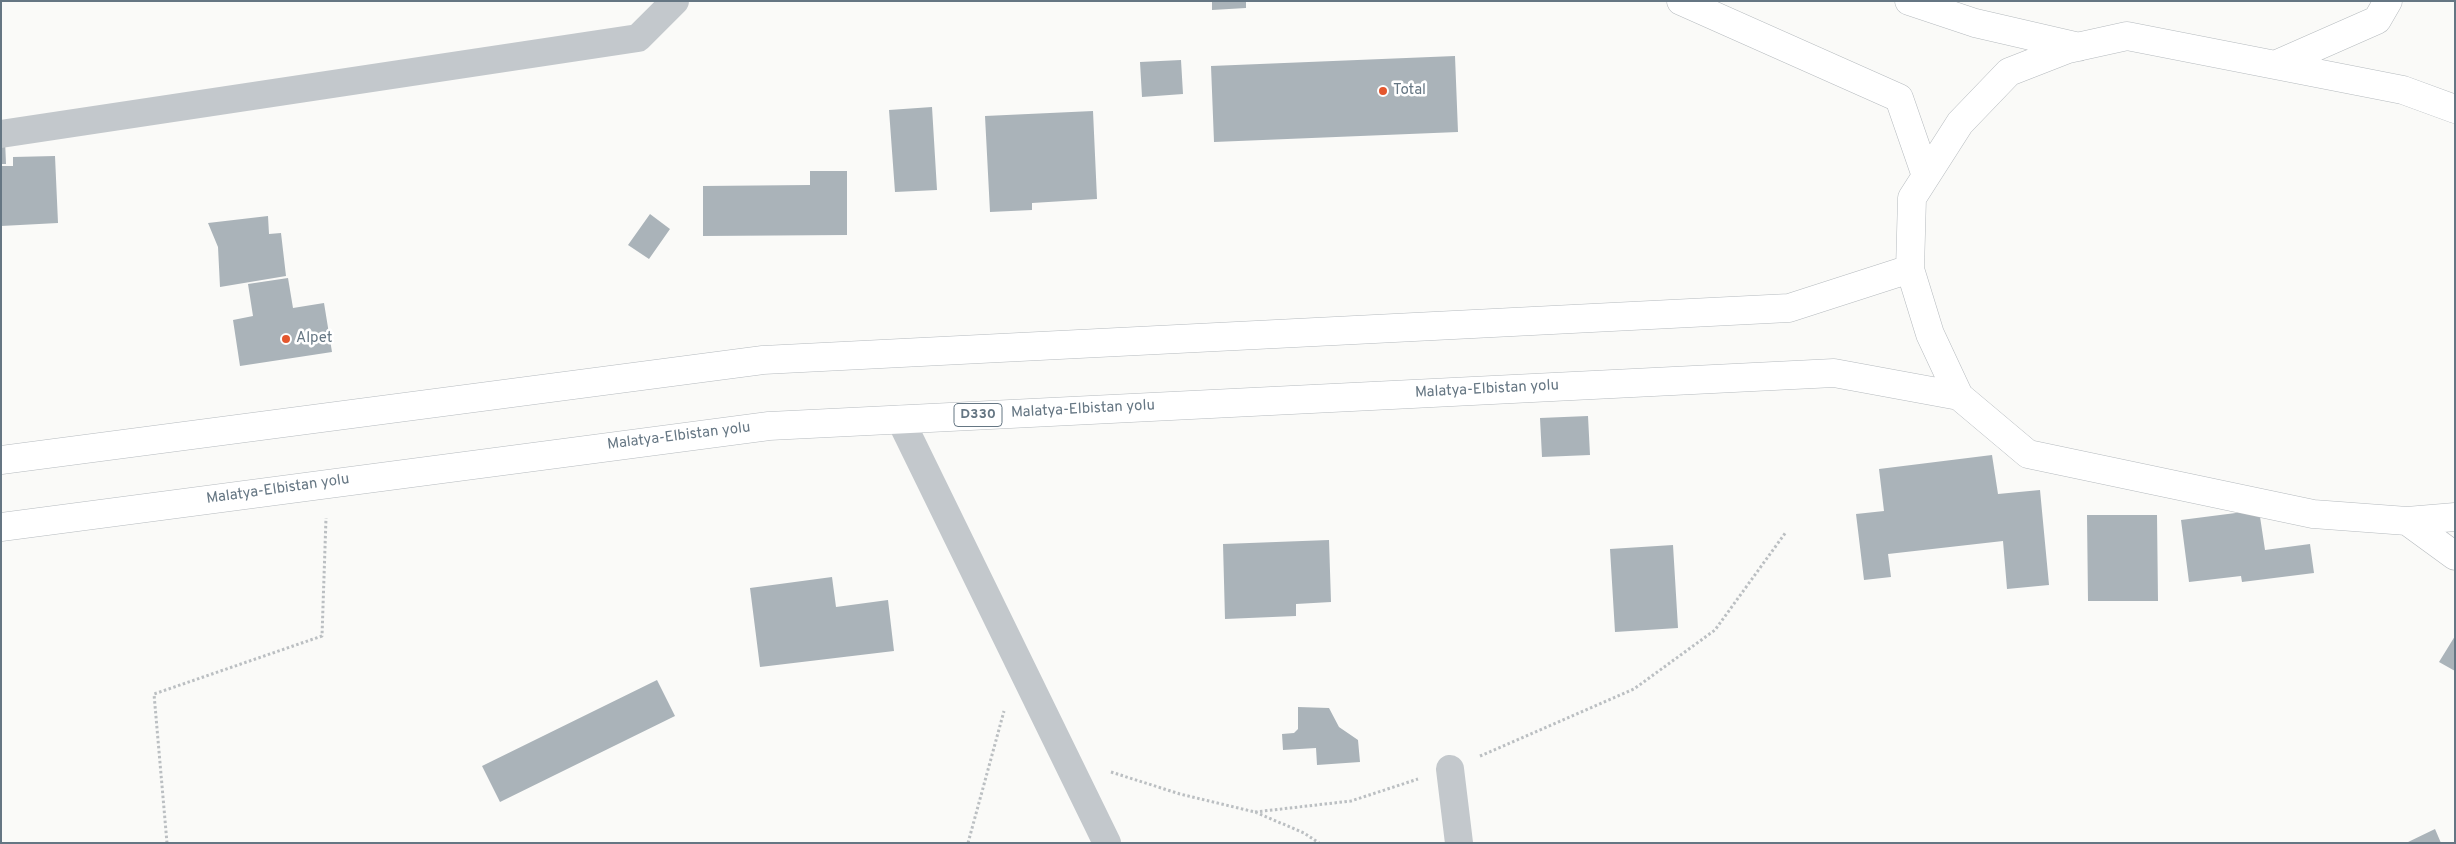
<!DOCTYPE html>
<style>
body{margin:0}
#map{position:relative;width:2456px;height:844px;overflow:hidden;background:#fafaf8;font-family:Overpass,sans-serif}
canvas{display:block}
.frame{position:absolute;inset:0;border:2px solid #657683;pointer-events:none}
</style>
<div id="map">
<canvas width="2456" height="844"></canvas>
<div class="frame"></div>
</div>
<script>
const ctx = document.querySelector('canvas').getContext('2d');
ctx.lineJoin = 'round';
function fill(path, color) {
  ctx.fillStyle = color;
  ctx.fill(path, 'evenodd');
}
function poly(rows) {
  const path = new Path2D();
  for (const r of rows) {
    path.moveTo(r[0], r[1]);
    for (let i = 2; i < r.length; i += 2) path.lineTo(r[i], r[i + 1]);
  }
  return path;
}
function trace(path, color, width, dash) {
  ctx.strokeStyle = color;
  ctx.lineWidth = width;
  ctx.lineCap = dash ? 'butt' : 'round';
  ctx.setLineDash(dash || []);
  ctx.stroke(path);
}
function drawText(font, color, halo, rows, align = 'center') {
  ctx.font = font + ' Overpass,sans-serif';
  ctx.lineWidth = 5;
  ctx.setLineDash([]);
  ctx.textBaseline = 'middle';
  ctx.strokeStyle = halo;
  ctx.fillStyle = color;
  for (const [text, x, y, turn = 0] of rows) {
    ctx.save();
    ctx.translate(x, y);
    ctx.rotate((+turn || 0) * Math.PI / 180);
    ctx.textAlign = isNaN(turn) ? turn : align;
    if (halo) ctx.strokeText(text, 0, 0);
    ctx.fillText(text, 0, 0);
    ctx.restore();
  }
}
fill(poly([
 [1212,1,1246,1,1246,8,1212,10],
 [1455,56,1458,132,1214,142,1211,66],
 [1181,60,1183,94,1142,97,1140,62],
 [932,107,937,190,895,192,889,110],
 [1093,111,1097,199,1032,203,1032,210,990,212,985,116],
 [1,140,5,140,6,164,1,164],
 [55,156,58,223,1,226,1,166,13,166,13,157],
 [810,171,847,171,847,235,703,236,703,186,810,185],
 [650,214,670,229,649,259,628,245],
 [268,216,269,234,281,233,286,276,220,287,218,247,208,223],
 [288,278,293,308,324,303,332,352,240,366,233,320,253,316,248,284],
 [1588,416,1590,455,1542,457,1540,418],
 [1992,455,1998,494,2040,490,2049,585,2007,589,2003,541,1888,554,1891,577,1864,580,1856,514,1884,511,1879,469],
 [2259,510,2265,550,2310,544,2314,573,2242,582,2241,576,2189,582,2181,520],
 [2087,515,2157,515,2158,601,2088,601],
 [1329,540,1331,602,1296,604,1296,616,1225,619,1223,544],
 [1673,545,1678,628,1615,632,1610,549],
 [832,577,836,607,888,600,894,651,760,667,750,588],
 [2455,636,2455,671,2439,662],
 [657,680,675,716,500,802,482,766],
 [1298,707,1329,708,1339,727,1358,740,1360,762,1317,765,1316,748,1283,750,1282,734,1294,733,1298,729],
 [2435,829,2441,843,2406,843]
]), '#aab3b9');
const major = poly([
 [1681,1,1899,98,1926,176],
 [1909,1,1975,23,2079,47],
 [2277,64,2377,20,2388,1],
 [2455,109,2403,90,2127,36,2068,49,2009,72,1960,123,1912,198,1910,269,1930,334,1959,396,2028,454,2313,514,2407,521,2455,517],
 [1,460,763,360,1789,308,1910,269],
 [2407,521,2455,556],
 [1,527,769,426,1834,373,1959,396]
]);
trace(major, '#b5babe', 29);
trace(poly([
 [1480,756,1634,689,1715,630,1786,532],
 [1111,772,1180,794,1255,812,1304,833,1319,843],
 [1255,812,1351,801,1418,779],
 [167,843,154,694,322,636,326,518],
 [968,843,1004,711]
]), '#bbbfc2', 3, [2.5, 2.5]);
trace(poly([
 [1,134,638,38,675,1],
 [900,419,1107,843],
 [1450,769,1459,843]
]), '#c3c8cc', 28);
trace(major, '#fff', 28);
for (const [x, y, r, color] of [
 [1383,91,5,"#e4572e"],
 [286,339,5,"#e4572e"]
]) {
  const dot = new Path2D();
  dot.arc(x, y, r, 0, 2 * Math.PI);
  ctx.fillStyle = color;
  ctx.fill(dot);
  trace(dot, '#fff', 2);
}
for (const [x, y, w] of [
 [978,415,48]
]) {
  const box = new Path2D();
  box.roundRect(x - w / 2, y - 11.5, w, 23, 4);
  ctx.fillStyle = '#fff';
  ctx.fill(box);
  trace(box, '#657683', 1);
}
drawText('bold 14px', '#657683', null, [
 ["D330",978,415]
]);
drawText('15px', '#657683', '#fff', [
 ["Total",1393,91],
 ["Alpet",296,339]
], 'left');
drawText('15px', '#657683', '#fff', [
 ["Malatya-Elbistan yolu",1487,390,-3],
 ["Malatya-Elbistan yolu",1083,410,-3],
 ["Malatya-Elbistan yolu",679,437,-7],
 ["Malatya-Elbistan yolu",278,490,-8]
]);
</script>
